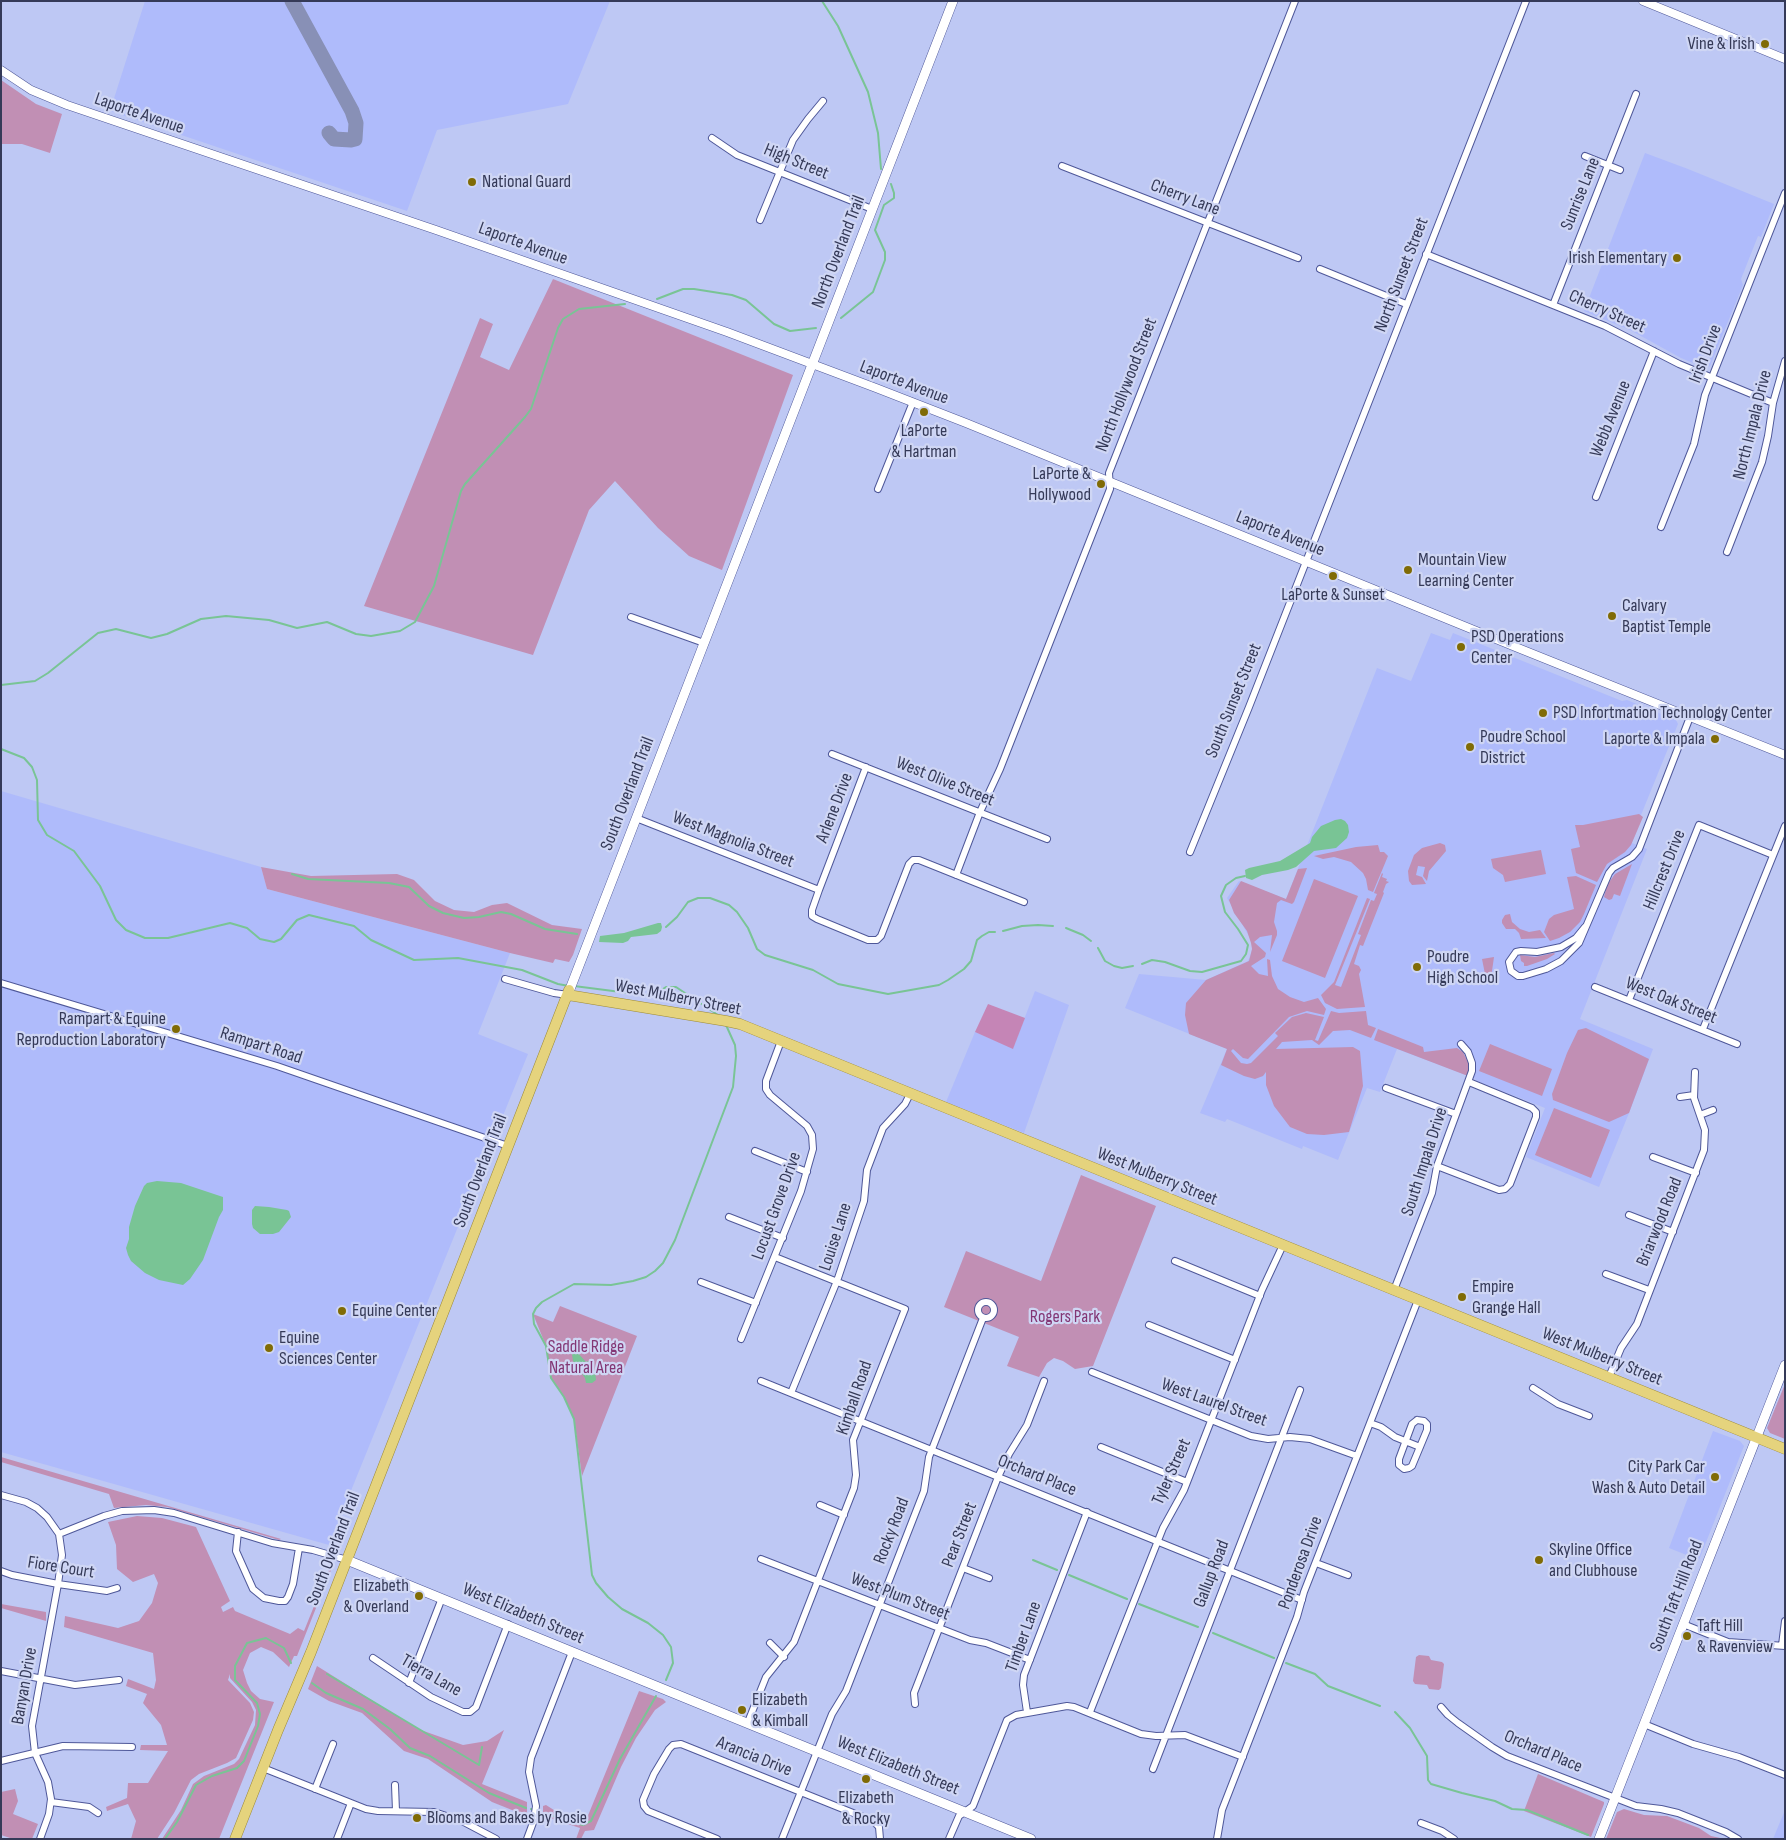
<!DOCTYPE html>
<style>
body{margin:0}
#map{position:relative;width:1786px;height:1840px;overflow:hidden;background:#bec8f4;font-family:"Sofia Sans Condensed",sans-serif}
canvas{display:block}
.frame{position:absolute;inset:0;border:2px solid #353a58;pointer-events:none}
</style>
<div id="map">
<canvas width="1786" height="1840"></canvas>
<div class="frame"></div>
</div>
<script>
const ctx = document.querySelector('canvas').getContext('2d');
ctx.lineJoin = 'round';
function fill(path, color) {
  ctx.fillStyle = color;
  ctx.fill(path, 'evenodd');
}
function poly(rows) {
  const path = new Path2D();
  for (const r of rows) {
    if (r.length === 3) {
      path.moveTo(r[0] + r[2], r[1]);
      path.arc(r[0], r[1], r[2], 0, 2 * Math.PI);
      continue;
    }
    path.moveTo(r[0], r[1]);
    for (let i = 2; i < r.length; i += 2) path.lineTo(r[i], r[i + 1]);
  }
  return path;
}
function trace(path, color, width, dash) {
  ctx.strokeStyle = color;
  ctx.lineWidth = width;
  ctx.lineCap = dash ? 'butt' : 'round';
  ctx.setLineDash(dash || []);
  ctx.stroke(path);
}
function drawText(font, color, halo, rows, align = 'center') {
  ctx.font = font + ' "Sofia Sans Condensed",sans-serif';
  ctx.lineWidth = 4.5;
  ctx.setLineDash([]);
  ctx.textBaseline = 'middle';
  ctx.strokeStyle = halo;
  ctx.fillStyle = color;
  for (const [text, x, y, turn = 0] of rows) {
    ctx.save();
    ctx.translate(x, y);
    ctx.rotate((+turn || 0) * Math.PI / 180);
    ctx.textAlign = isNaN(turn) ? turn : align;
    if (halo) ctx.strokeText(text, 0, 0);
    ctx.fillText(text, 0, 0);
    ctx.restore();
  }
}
fill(poly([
 [145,1,610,1,568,104,437,130,407,211,110,111],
 [1645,153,1688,169,1774,204,1761,237,1758,236,1741,279,1743,285,1710,366,1708,367,1705,368,1681,358,1630,330,1584,311],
 [1431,633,1450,640,1453,633,1622,701,1627,700,1676,720,1678,724,1641,815,1642,817,1632,843,1647,849,1580,1019,1653,1049,1629,1113,1599,1187,1526,1157,1545,1108,1477,1081,1474,1078,1397,1049,1380,1092,1367,1088,1338,1160,1303,1146,1302,1149,1227,1119,1225,1122,1200,1113,1227,1049,1125,1008,1139,974,1206,980,1248,961,1254,945,1227,898,1239,881,1286,899,1377,668,1411,681],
 [1,791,261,867,267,889,510,953,478,1034,528,1054,329,1545,1,1452],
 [1035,991,1069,1005,1024,1133,946,1102,975,1032,1013,1048],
 [1713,1431,1740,1441,1744,1446,1699,1560,1669,1548],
 [1785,1810,1785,1839,1773,1839]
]), '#afbbfb');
fill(poly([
 [1,80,36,104,62,114,50,153,22,144,1,144],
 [553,279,793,375,722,570,689,556,658,528,615,481,589,510,533,655,364,606,480,318,493,324,480,357,509,370],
 [1639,814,1643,817,1631,845,1625,852,1607,864,1597,882,1576,873,1571,849,1580,847,1575,825,1583,825],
 [1440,843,1445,845,1446,851,1429,871,1427,881,1423,876,1425,867,1418,866,1416,875,1422,877,1426,884,1412,885,1409,881,1408,871,1414,855,1422,848],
 [1378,845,1380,852,1384,852,1388,856,1373,892,1368,890,1366,879,1363,873,1351,862,1334,857,1323,859,1314,856,1356,847],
 [1541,850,1546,874,1505,882,1503,875,1493,868,1491,859],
 [1632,864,1620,896,1614,894,1612,899,1609,900,1604,897,1607,885,1615,874],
 [261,867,311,876,397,874,414,880,435,901,454,910,474,912,492,905,507,903,552,925,582,929,573,955,569,962,555,959,553,963,510,953,267,889],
 [1307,868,1294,902,1292,904,1281,900,1277,903,1274,922,1277,931,1277,935,1270,952,1272,935,1260,937,1254,942,1266,953,1265,957,1251,966,1259,974,1268,976,1267,959,1270,960,1272,976,1278,989,1290,997,1304,1002,1318,998,1326,1009,1324,1015,1307,1011,1289,1017,1248,1059,1243,1058,1233,1049,1231,1051,1241,1063,1247,1064,1251,1063,1278,1036,1275,1033,1292,1017,1306,1013,1324,1017,1315,1040,1318,1041,1331,1011,1339,1013,1366,1011,1368,1025,1376,1028,1371,1038,1350,1030,1333,1031,1319,1045,1312,1040,1282,1042,1276,1049,1353,1047,1360,1051,1363,1086,1349,1132,1324,1135,1307,1134,1290,1127,1274,1106,1266,1085,1266,1072,1263,1076,1255,1079,1244,1076,1221,1065,1227,1049,1189,1034,1185,1015,1186,1003,1206,980,1249,961,1252,949,1251,943,1247,931,1234,913,1229,900,1241,881,1286,899,1298,869],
 [1382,873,1383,874,1382,877,1387,879,1386,881,1389,882,1386,884,1383,892,1384,893,1363,946,1360,945,1354,964,1359,966,1361,970,1359,974,1365,1007,1337,1009,1325,1003,1321,995,1334,982,1367,898,1370,899,1335,985,1341,987,1361,935,1358,934,1371,900,1374,901,1377,894,1374,893],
 [1576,876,1596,885,1584,914,1580,922,1570,932,1559,938,1550,941,1544,932,1549,919,1554,915,1574,909,1567,877],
 [1314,879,1358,896,1325,978,1282,961],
 [1510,914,1512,922,1520,929,1529,932,1540,930,1546,938,1521,939,1519,933,1515,929,1506,929,1502,923,1502,920,1505,915],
 [1554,953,1555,954,1547,959,1527,966,1524,966,1524,963,1521,961,1520,955,1535,957],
 [1494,957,1491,978,1486,979,1482,959],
 [1586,1028,1649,1059,1629,1113,1609,1122,1553,1100,1552,1094,1567,1053,1578,1030],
 [1378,1029,1423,1047,1424,1052,1457,1048,1463,1052,1469,1064,1468,1076,1374,1040],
 [1490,1044,1552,1069,1542,1096,1479,1071],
 [1554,1108,1610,1130,1591,1178,1535,1155],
 [1081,1175,1156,1206,1093,1366,1075,1369,1063,1361,1054,1358,1047,1363,1039,1377,1007,1366,1019,1337,944,1307,966,1251,1041,1281],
 [560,1306,637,1336,582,1476,574,1419,564,1397,551,1378,546,1346,533,1314,553,1322],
 [1785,1384,1785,1439,1770,1433,1767,1428],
 [1,1457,281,1539,279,1540,167,1507,146,1505,114,1508,109,1494,1,1462],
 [137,1516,162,1518,196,1527,230,1601,221,1607,223,1612,233,1607,235,1611,290,1634,298,1628,304,1631,331,1564,333,1565,297,1656,294,1656,289,1667,273,1652,261,1647,250,1653,243,1670,247,1683,251,1691,260,1699,274,1702,219,1839,162,1839,181,1810,193,1784,204,1776,234,1764,239,1759,255,1725,256,1710,252,1702,230,1678,230,1674,228,1680,250,1703,254,1712,253,1720,236,1758,227,1763,199,1774,191,1780,174,1813,157,1839,131,1839,136,1821,128,1804,107,1811,106,1807,127,1798,128,1783,148,1783,168,1751,140,1750,141,1745,167,1745,161,1725,143,1703,147,1694,126,1686,128,1679,154,1689,156,1680,153,1653,64,1627,65,1616,118,1628,139,1621,152,1603,158,1583,154,1574,133,1582,117,1569,116,1545,108,1522],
 [1,1604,46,1612,46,1621,1,1608],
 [1419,1655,1429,1656,1431,1660,1442,1662,1444,1664,1441,1688,1439,1690,1429,1689,1427,1685,1415,1684,1413,1681,1416,1657],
 [317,1666,418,1729,463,1745,487,1741,504,1730,482,1784,527,1802,527,1816,492,1802,428,1759,404,1751,362,1713,329,1701,308,1689],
 [639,1691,663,1699,666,1702,655,1710,636,1738,621,1767,594,1830,585,1831,581,1839,576,1839,580,1828,543,1816,543,1806,546,1805,557,1812,579,1819,584,1820,587,1818],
 [1538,1774,1604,1802,1604,1804,1591,1837,1524,1811],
 [15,1789,18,1801,13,1814,38,1824,32,1839,13,1839,1,1835,1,1792],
 [1624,1809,1644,1815,1667,1816,1699,1828,1711,1836,1725,1839,1606,1839,1617,1812]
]), '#c18fb4');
fill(poly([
 [988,1004,1025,1018,1013,1049,975,1032]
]), '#c585b6');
fill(poly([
 [1341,819,1345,821,1348,825,1349,832,1347,838,1336,848,1314,851,1296,867,1288,870,1262,875,1252,880,1246,878,1245,870,1249,868,1280,861,1310,843,1312,837,1321,826,1335,820],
 [658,923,661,923,662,927,661,931,657,934,631,937,628,941,623,943,599,942,600,936,624,933],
 [157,1181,181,1183,223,1197,223,1210,219,1217,203,1260,190,1279,183,1285,159,1280,145,1273,131,1261,128,1255,126,1248,129,1239,129,1227,135,1206,144,1186,147,1183],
 [255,1206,269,1207,287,1210,289,1211,291,1217,279,1232,273,1234,260,1234,253,1228,252,1224,252,1210],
 [574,1351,577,1352,586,1362,588,1361,591,1365,590,1367,595,1371,596,1380,592,1383,586,1383,585,1378,573,1361,572,1354]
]), '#79c495');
trace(poly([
 [822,1,838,26,868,92,878,133,881,169],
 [657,299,683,289,694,289,732,295,746,300,774,324,790,331,816,328],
 [841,318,873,292,885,260,885,252,875,230,884,205,894,198,894,193,891,184],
 [1,685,35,681,48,673,98,633,116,629,151,638,167,634,201,619,226,616,269,620,297,628,327,622,356,634,371,636,400,631,415,622,434,586,461,491,465,484,525,417,531,409,558,328,563,319,579,309,625,304],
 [1,749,24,758,32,767,37,780,38,820,47,835,74,851,100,886,116,920,126,930,145,938,168,938,230,923,247,928,260,939,274,942,281,939,297,920,309,915,354,926,371,940,414,960,458,958,522,970,558,984,569,986],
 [292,874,308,879,389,883,409,887,429,906,443,913,464,918,479,917,501,912,511,914,545,929,577,934],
 [666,927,677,917,688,902,698,898,710,898,729,905,737,912,748,928,757,949,765,955,813,970,838,984,888,994,939,985,948,980,964,969,971,961,977,940,982,936,989,932,995,932],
 [1066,928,1083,935,1091,941],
 [1003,931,1022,926,1038,925,1053,926],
 [1098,948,1105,961,1114,966,1122,968,1133,966],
 [1142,964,1152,960,1165,962,1190,971,1202,972,1241,961,1246,954,1248,945,1238,929,1225,912,1221,896,1226,885,1236,878,1245,876],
 [574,986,652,996,666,987,676,987,721,1017],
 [1033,1560,1057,1570],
 [1069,1575,1127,1599],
 [1139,1604,1198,1627],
 [1213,1633,1274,1658],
 [1286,1663,1315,1674,1328,1686,1380,1706],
 [327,1674,479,1765,482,1747],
 [666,1680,673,1663,671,1647,663,1635,648,1623,622,1609,608,1597,596,1583,592,1575,574,1419,564,1397,551,1378,546,1346,534,1324,533,1314,536,1308,542,1302,574,1284,611,1285,633,1281,646,1277,655,1271,663,1263,675,1240,733,1087,736,1056,735,1045,726,1025],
 [312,1683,326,1693,363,1709,390,1729,410,1748,430,1756,489,1793,526,1808],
 [1395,1712,1410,1728,1427,1756,1428,1780,1431,1784,1462,1793,1495,1801,1512,1809,1527,1810,1588,1835],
 [531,1809,539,1812],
 [544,1813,583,1825,591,1821,620,1759,656,1696],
 [165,1839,177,1822,196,1785,212,1776,237,1768,244,1761,258,1726,260,1714,257,1703,235,1680,235,1666,247,1643,266,1638,284,1648,291,1663]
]), '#79c495', 2);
trace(poly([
 [292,1,352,111,356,123,355,139,351,140,334,139,329,133]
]), '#8890b6', 15);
const minor = poly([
 [712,138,737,155,872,209],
 [1585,156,1620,170],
 [1062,166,1298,258],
 [760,220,793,140,808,119,823,101],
 [1426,254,1605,326,1679,364,1773,403],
 [1320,269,1406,304],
 [1553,305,1636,94],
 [878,489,913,402],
 [1596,497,1654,351],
 [1661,527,1694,444,1705,395,1785,193],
 [1727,552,1762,462,1768,436,1773,403,1785,361],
 [631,617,704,643],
 [832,754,1047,839],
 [866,767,819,890,812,910,812,916,817,919,868,940,877,940,881,936,909,864,913,860,919,860,1024,902],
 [636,818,819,890],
 [1190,852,1249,707,1526,1],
 [956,875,980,812,1000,769,1110,489,1109,473,1295,1],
 [1585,927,1576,938,1561,947,1537,952,1521,951,1516,952,1509,962,1511,971,1518,976,1523,976,1546,969,1561,961,1579,943,1609,873,1613,868,1632,857,1639,849,1690,717],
 [505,979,554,993,568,995],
 [1,983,277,1066,508,1146],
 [1595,987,1737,1044],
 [1629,1000,1699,825,1773,855],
 [1703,1029,1785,826],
 [1386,1088,1456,1114],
 [1680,1097,1694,1095],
 [1700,1115,1713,1110],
 [755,1151,807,1172],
 [1653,1157,1696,1173],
 [1437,1166,1499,1190,1505,1189,1510,1184,1536,1117,1536,1112,1532,1108,1469,1082],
 [1629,1215,1673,1232],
 [729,1217,783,1238],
 [1175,1261,1260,1296],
 [1606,1274,1649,1290],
 [701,1282,756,1303],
 [1394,1290,1432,1193,1437,1166,1472,1071,1472,1063,1468,1052,1461,1044],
 [986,1310,8],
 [1149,1325,1235,1360],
 [741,1339,801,1191,813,1149,812,1135,807,1126,770,1095,766,1089,766,1081,781,1041],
 [1092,1372,1251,1436,1268,1439,1290,1437,1310,1439,1357,1456],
 [1609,1377,1621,1348,1637,1324,1704,1150,1705,1130,1694,1098,1695,1072],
 [761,1381,1302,1600],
 [1533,1388,1558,1404,1589,1416],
 [791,1393,837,1281,864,1201,867,1170,883,1128,905,1104,910,1094],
 [1417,1420,1424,1421,1427,1424,1427,1430,1412,1466,1409,1468,1404,1469,1399,1465,1399,1459,1412,1424,1417,1420],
 [1370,1423,1381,1427,1395,1437,1420,1447],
 [1101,1447,1187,1482],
 [1,1495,26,1502,37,1508,47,1517,59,1534,104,1516,122,1511,154,1510,174,1513,272,1543,313,1550,347,1560],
 [820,1505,844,1515],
 [238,1532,236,1551,253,1589,264,1598,279,1601,285,1601,288,1597,293,1584,299,1548],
 [761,1559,970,1640,986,1643,1030,1660],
 [1316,1563,1348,1575],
 [963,1568,989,1578],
 [1,1571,12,1575,58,1584,107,1591,117,1588],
 [1683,1624,1728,1642,1785,1646],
 [770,1643,784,1657],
 [1782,1645,1785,1621],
 [373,1658,431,1697,463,1712,470,1712,476,1707,508,1624],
 [1,1671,75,1685,119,1680],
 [409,1683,442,1598],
 [915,1704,914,1693,998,1477,1009,1454,1027,1425,1044,1381],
 [1441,1707,1448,1715,1458,1723,1492,1747,1507,1756,1636,1806,1661,1809,1678,1813,1726,1832,1738,1839],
 [1027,1712,1023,1685,1024,1675,1087,1512],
 [1090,1712,1163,1528,1184,1490,1262,1290,1283,1245],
 [748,1722,766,1677,794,1642,854,1488,856,1475,853,1440,855,1435,905,1309,775,1257],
 [1644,1724,1693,1744,1739,1757,1785,1775],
 [1,1761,63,1746,132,1747],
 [263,1768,366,1809,378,1811,434,1812,462,1821,496,1839],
 [1153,1769,1300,1390],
 [395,1785,396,1811],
 [315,1789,333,1744],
 [51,1802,89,1807,98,1813],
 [1421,1823,1442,1831,1454,1839],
 [40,1839,49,1814,51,1799,48,1782,35,1753,32,1726,58,1584,62,1555,59,1534],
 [337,1839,351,1803],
 [527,1839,534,1820,536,1806,529,1772,531,1758,572,1652],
 [717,1839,648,1811,644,1806,643,1800,654,1774,669,1749,673,1745,681,1744,873,1821,879,1827,880,1839],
 [782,1839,832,1714,846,1691,924,1491,929,1457,983,1318],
 [949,1839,959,1816,973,1806,1007,1720,1016,1715,1067,1706,1074,1707,1141,1734,1156,1736,1185,1735,1243,1757],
 [1217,1839,1222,1810,1297,1617,1304,1592,1418,1300]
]);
const tertiary = poly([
 [1643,1,1785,59],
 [1,70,31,90,67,105,436,230,727,332,876,388,966,423,1518,648,1785,755]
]);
const secondary = poly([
 [570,989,953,1],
 [347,1560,1031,1839],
 [1599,1839,1785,1365]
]);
const primary = poly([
 [568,995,726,1021,740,1024,1785,1449],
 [235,1839,278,1730,311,1652,569,990]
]);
trace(minor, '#4f5899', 8);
trace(tertiary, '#4f5899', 9);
trace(secondary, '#4f5899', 10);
trace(primary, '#9c8a38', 11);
trace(minor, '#fff', 6);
trace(tertiary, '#fff', 8);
trace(secondary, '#fff', 9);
trace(primary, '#e5d37d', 10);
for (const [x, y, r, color] of [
 [1765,44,5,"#806b05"],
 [472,182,5,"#806b05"],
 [1677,258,5,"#806b05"],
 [924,412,5,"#806b05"],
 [1101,484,5,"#806b05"],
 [1408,570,5,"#806b05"],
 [1333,576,5,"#806b05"],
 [1612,616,5,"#806b05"],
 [1461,647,5,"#806b05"],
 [1543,713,5,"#806b05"],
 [1715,739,5,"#806b05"],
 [1470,747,5,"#806b05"],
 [1417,967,5,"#806b05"],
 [176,1029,5,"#806b05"],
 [1462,1297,5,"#806b05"],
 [342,1311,5,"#806b05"],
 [269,1348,5,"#806b05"],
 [1715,1477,5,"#806b05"],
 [1539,1560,5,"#806b05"],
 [419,1596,5,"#806b05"],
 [1687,1636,5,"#806b05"],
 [742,1710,5,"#806b05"],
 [866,1779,5,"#806b05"],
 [417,1818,5,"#806b05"]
]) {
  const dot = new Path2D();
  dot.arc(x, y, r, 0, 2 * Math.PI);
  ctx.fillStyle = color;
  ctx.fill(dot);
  trace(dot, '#cfd6f4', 2);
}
drawText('18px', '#353a58', '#cfd6f4', [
 ["Vine & Irish",1755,44,"right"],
 ["National Guard",482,182],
 ["Irish Elementary",1667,258,"right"],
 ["LaPorte",924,431,"center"],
 ["& Hartman",924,452,"center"],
 ["LaPorte &",1091,474,"right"],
 ["Hollywood",1091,495,"right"],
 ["Mountain View",1418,560],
 ["Learning Center",1418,581],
 ["LaPorte & Sunset",1333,595,"center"],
 ["Calvary",1622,606],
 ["Baptist Temple",1622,627],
 ["PSD Operations",1471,637],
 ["Center",1471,658],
 ["PSD Infortmation Technology Center",1553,713],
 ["Poudre School",1480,737],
 ["District",1480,758],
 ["Laporte & Impala",1705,739,"right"],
 ["Poudre",1427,957],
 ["High School",1427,978],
 ["Rampart & Equine",166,1019,"right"],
 ["Reproduction Laboratory",166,1040,"right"],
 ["Empire",1472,1287],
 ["Grange Hall",1472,1308],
 ["Equine Center",352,1311],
 ["Equine",279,1338],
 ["Sciences Center",279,1359],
 ["City Park Car",1705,1467,"right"],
 ["Wash & Auto Detail",1705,1488,"right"],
 ["Skyline Office",1549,1550],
 ["and Clubhouse",1549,1571],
 ["Elizabeth",409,1586,"right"],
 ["& Overland",409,1607,"right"],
 ["Taft Hill",1697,1626],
 ["& Ravenview",1697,1647],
 ["Elizabeth",752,1700],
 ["& Kimball",752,1721],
 ["Elizabeth",866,1798,"center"],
 ["& Rocky",866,1819,"center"],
 ["Blooms and Bakes by Rosie",427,1818]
], 'left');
drawText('18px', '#353a58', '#cfd6f4', [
 ["Laporte Avenue",139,114,19],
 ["High Street",796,162,22],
 ["Sunrise Lane",1581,194,-68],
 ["Cherry Lane",1185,198,21],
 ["Laporte Avenue",523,244,20],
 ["North Overland Trail",839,252,-69],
 ["North Sunset Street",1402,275,-69],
 ["Cherry Street",1607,312,24],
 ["Irish Drive",1706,354,-69],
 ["Laporte Avenue",904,383,21],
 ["North Hollywood Street",1127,385,-69],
 ["Webb Avenue",1611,419,-68],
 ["North Impala Drive",1753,425,-76],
 ["Laporte Avenue",1280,534,22],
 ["South Sunset Street",1234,701,-68],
 ["West Olive Street",945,782,22],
 ["South Overland Trail",628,794,-69],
 ["Arlene Drive",835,808,-69],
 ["West Magnolia Street",733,840,21],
 ["Hillcrest Drive",1665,870,-68],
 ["West Mulberry Street",678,998,11],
 ["West Oak Street",1671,1001,22],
 ["Rampart Road",261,1046,18],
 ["South Impala Drive",1425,1162,-72],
 ["South Overland Trail",481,1171,-69],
 ["West Mulberry Street",1157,1177,22],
 ["Locust Grove Drive",777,1206,-70],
 ["Briarwood Road",1660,1222,-68],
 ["Louise Lane",836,1237,-72],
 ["West Mulberry Street",1602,1357,22],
 ["Kimball Road",855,1398,-71],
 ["West Laurel Street",1214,1403,20],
 ["Tyler Street",1172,1472,-66],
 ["Orchard Place",1037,1476,22],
 ["Rocky Road",892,1531,-69],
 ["Pear Street",960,1535,-69],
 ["South Overland Trail",334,1549,-69],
 ["Ponderosa Drive",1301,1563,-70],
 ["Fiore Court",61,1568,9],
 ["Gallup Road",1212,1574,-69],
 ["South Taft Hill Road",1677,1596,-69],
 ["West Plum Street",900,1597,21],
 ["West Elizabeth Street",523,1614,23],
 ["Timber Lane",1024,1637,-70],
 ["Tierra Lane",431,1676,30],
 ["Banyan Drive",25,1686,-80],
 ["Orchard Place",1543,1752,23],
 ["Arancia Drive",754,1757,22],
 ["West Elizabeth Street",898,1766,22]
]);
drawText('18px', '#833674', '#cfd6f4', [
 ["Rogers Park",1065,1317],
 ["Saddle Ridge",586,1347],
 ["Natural Area",586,1368]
]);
</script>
